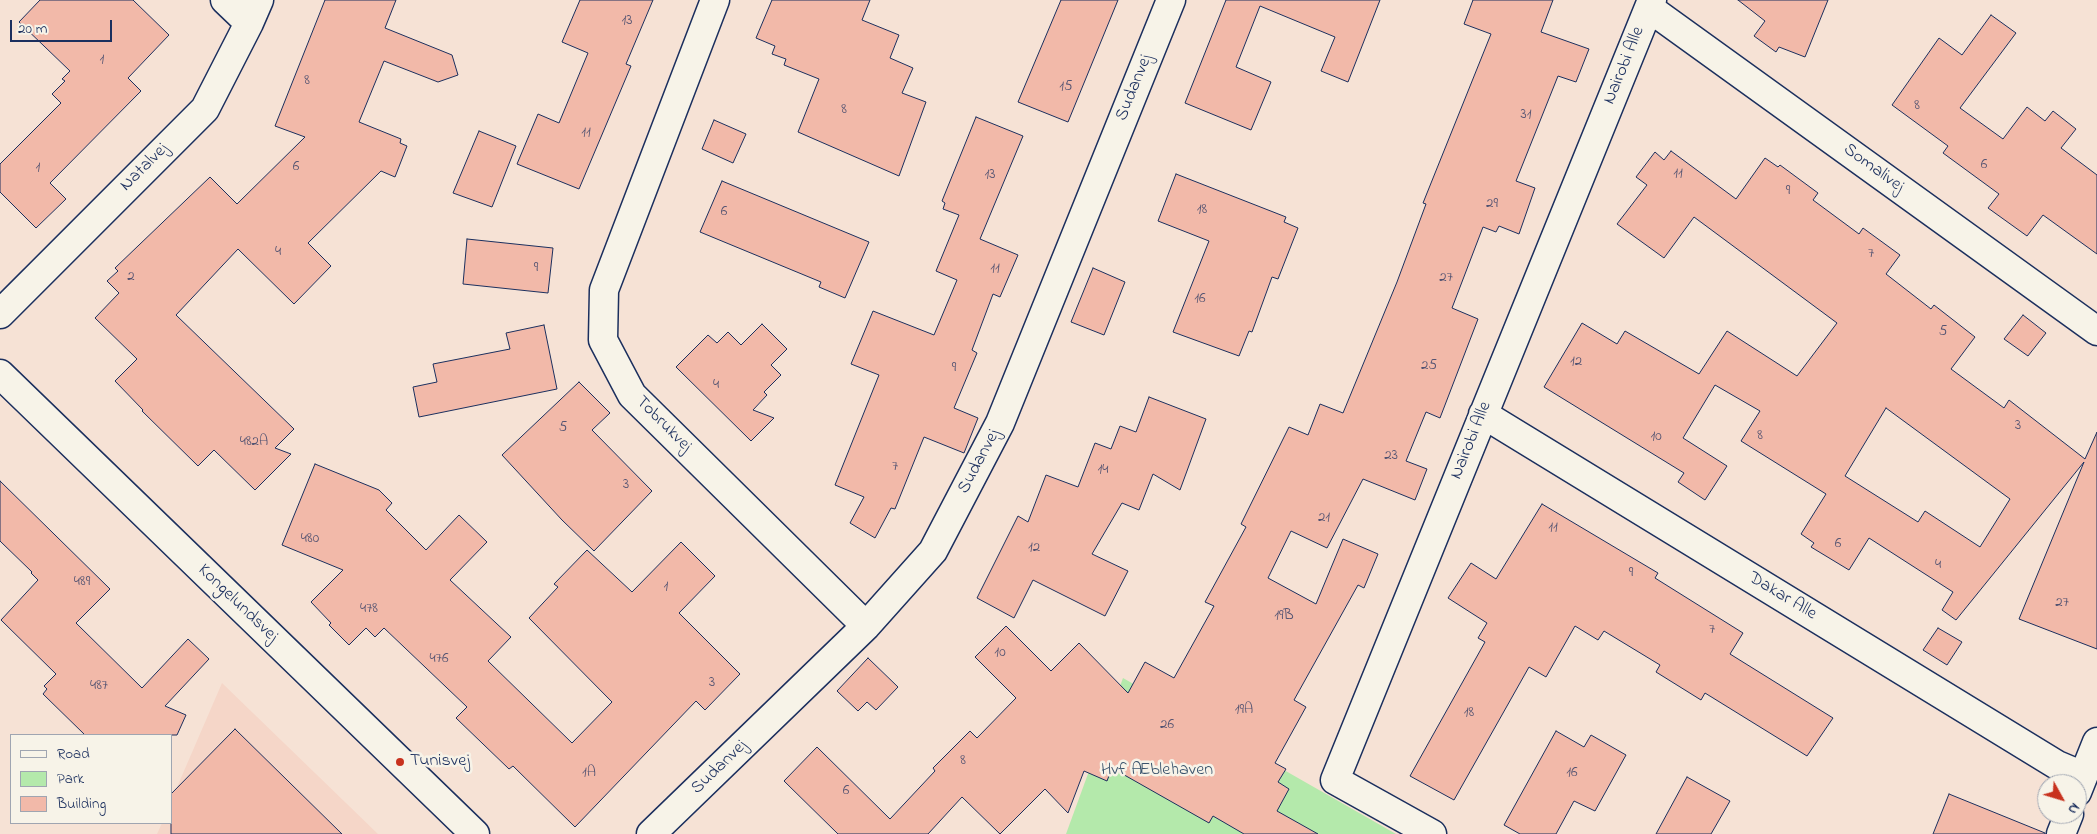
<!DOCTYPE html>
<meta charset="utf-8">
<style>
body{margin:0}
#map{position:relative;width:2097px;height:834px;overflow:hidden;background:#f6e2d5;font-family:"Indie Flower",sans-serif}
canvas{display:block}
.legend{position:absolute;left:10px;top:734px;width:162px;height:90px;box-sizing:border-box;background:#f7f3e8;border:1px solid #9fa5b1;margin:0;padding:6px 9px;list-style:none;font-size:15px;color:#1b2f5e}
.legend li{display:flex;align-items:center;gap:10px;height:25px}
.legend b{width:25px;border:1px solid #9fa5b1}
.north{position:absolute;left:2037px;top:774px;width:50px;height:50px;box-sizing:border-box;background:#f7f3e8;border:1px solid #9fa5b1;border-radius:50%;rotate:129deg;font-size:14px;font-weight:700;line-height:20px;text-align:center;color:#1b2f5e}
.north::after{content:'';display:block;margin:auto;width:18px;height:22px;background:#c8321e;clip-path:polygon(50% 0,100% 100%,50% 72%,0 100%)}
.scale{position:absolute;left:10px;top:20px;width:102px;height:22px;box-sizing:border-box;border:2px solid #1b2f5e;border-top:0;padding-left:6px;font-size:15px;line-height:18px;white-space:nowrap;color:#1b2f5e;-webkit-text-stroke:4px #f7f3e8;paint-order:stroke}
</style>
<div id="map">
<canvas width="2097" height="834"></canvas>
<ul class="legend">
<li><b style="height:6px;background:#f7f3e8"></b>Road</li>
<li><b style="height:14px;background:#b4e9ab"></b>Park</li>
<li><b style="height:14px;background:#f2b9a9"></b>Building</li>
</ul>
<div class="north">N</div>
<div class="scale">20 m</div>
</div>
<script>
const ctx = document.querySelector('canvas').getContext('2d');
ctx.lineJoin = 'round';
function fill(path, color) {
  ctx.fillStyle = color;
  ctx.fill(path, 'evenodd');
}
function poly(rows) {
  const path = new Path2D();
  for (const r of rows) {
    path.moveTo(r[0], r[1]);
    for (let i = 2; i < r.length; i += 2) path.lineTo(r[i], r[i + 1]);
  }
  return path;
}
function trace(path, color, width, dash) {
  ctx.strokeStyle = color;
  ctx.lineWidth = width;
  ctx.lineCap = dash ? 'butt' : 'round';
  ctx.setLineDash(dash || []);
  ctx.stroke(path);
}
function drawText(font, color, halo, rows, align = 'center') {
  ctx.font = font + ' "Indie Flower",sans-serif';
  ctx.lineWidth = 5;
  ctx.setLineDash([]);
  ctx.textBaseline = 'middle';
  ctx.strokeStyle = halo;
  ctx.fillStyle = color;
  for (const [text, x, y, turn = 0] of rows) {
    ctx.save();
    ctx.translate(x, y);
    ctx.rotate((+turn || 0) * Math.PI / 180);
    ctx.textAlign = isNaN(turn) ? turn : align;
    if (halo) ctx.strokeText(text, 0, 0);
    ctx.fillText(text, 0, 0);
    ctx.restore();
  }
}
fill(poly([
 [222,683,378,834,157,834,162,823,171,823,171,801]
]), '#f5d6c8');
fill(poly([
 [1123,678,1396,834,1066,834]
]), '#b4e9ab');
const building = poly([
 [40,0,133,0,169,35,128,78,141,91,50,183,66,199,36,228,0,192,0,164,61,103,52,94,65,81,62,79,70,71,19,22,40,0],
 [325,0,396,0,385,28,452,55,458,75,438,82,384,61,359,122,401,139,400,143,407,146,395,177,381,171,308,243,331,266,294,304,238,249,176,315,294,429,275,448,291,454,255,490,214,450,198,466,142,411,143,410,115,381,137,359,95,318,119,293,107,281,118,271,115,268,210,177,237,204,305,137,275,126,325,0],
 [580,0,653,0,626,64,631,66,579,189,517,164,538,114,559,123,588,53,562,42,580,0],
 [772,0,870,0,862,20,899,35,890,58,913,68,902,93,926,102,899,176,798,132,819,79,784,65,786,59,772,54,775,46,756,38,772,0],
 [1061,0,1118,0,1068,122,1018,102,1061,0],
 [1226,0,1380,0,1348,82,1321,71,1335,37,1260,6,1236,67,1271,82,1251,130,1185,103,1226,0],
 [1473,0,1553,0,1541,32,1589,49,1576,82,1558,76,1516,181,1535,188,1519,234,1499,226,1496,232,1483,227,1452,308,1478,319,1440,418,1426,412,1406,461,1427,469,1415,500,1363,479,1327,548,1291,531,1268,578,1316,604,1343,539,1378,554,1364,588,1358,585,1294,700,1306,707,1275,763,1286,769,1278,782,1289,789,1277,811,1318,834,1244,834,1213,816,1209,823,1112,768,1107,781,1084,771,1068,813,1045,789,1000,834,962,797,928,834,838,834,784,781,817,747,890,819,935,771,933,768,970,731,977,738,1016,698,975,657,1006,626,1051,671,1079,643,1128,693,1145,662,1174,678,1214,606,1205,602,1246,527,1241,524,1289,427,1308,435,1320,404,1343,413,1397,282,1426,204,1423,203,1491,34,1464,24,1473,0],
 [1738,0,1828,0,1805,57,1779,47,1776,52,1754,36,1765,21,1738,0],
 [1991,15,2016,33,1960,108,2003,139,2027,107,2045,121,2053,111,2076,129,2061,148,2097,175,2097,254,2043,215,2027,236,1988,208,1999,194,1943,153,1948,146,1892,105,1939,38,1962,55,1991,15],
 [976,117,1023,136,980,239,1018,255,1000,297,993,294,972,350,977,353,954,408,978,418,964,453,924,437,895,509,891,508,875,538,850,523,864,497,835,485,879,375,851,364,873,311,934,335,957,280,936,271,959,215,943,209,945,203,942,201,976,117],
 [714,120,746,134,733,163,702,149,714,120],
 [479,131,516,146,492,207,453,193,479,131],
 [1671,151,1736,199,1765,158,1778,167,1780,165,1818,193,1813,200,1859,234,1863,228,1900,255,1886,274,1931,309,1934,305,1975,337,1951,369,2004,408,2009,400,2085,459,2097,432,2097,649,2019,619,2084,462,1956,620,1942,610,1953,592,1869,538,1849,570,1811,547,1814,543,1801,534,1826,494,1741,441,1760,411,1715,385,1683,438,1727,466,1705,500,1678,482,1684,473,1544,387,1582,323,1617,344,1625,331,1699,374,1727,331,1797,376,1837,323,1694,217,1664,258,1617,224,1647,185,1636,177,1655,152,1664,160,1671,151],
 [1886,408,2010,499,1980,547,1925,511,1918,522,1845,476,1886,408],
 [1176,174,1286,217,1284,222,1298,228,1278,279,1272,277,1252,332,1249,331,1239,356,1173,332,1209,241,1158,221,1176,174],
 [722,181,869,242,845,298,819,287,821,282,700,232,722,181],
 [467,239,553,248,548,293,463,284,467,239],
 [1093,268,1125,282,1104,335,1071,322,1093,268],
 [2023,315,2046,333,2028,356,2004,339,2023,315],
 [762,324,787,349,771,365,781,375,764,392,767,395,753,410,774,418,751,441,676,367,708,335,717,343,728,332,741,345,762,324],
 [544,325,557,389,419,417,413,387,437,382,433,364,510,349,506,333,544,325],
 [579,382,610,413,592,430,652,491,594,551,562,520,502,455,579,382],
 [1149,397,1206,419,1180,490,1153,474,1139,510,1122,503,1092,554,1128,571,1105,616,1033,580,1014,618,977,598,1018,516,1028,522,1046,475,1078,487,1095,443,1111,449,1120,426,1136,432,1149,397],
 [315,464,379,490,392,503,386,510,426,550,459,515,487,542,450,580,511,637,488,661,572,743,612,702,529,618,558,587,554,584,587,550,632,592,681,542,715,576,679,613,740,674,705,710,696,701,575,827,513,766,509,769,456,718,467,707,384,628,375,637,366,628,349,645,329,625,331,623,311,602,343,570,282,545,315,464],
 [0,481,110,589,76,623,142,688,188,639,209,659,165,706,186,715,177,735,85,735,43,694,47,689,44,686,56,674,1,620,38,580,31,573,32,572,0,541,0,481],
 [1542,504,1658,573,1655,578,1743,633,1730,654,1833,718,1807,756,1705,693,1701,700,1656,672,1660,665,1604,631,1598,640,1575,626,1546,677,1529,667,1454,800,1410,776,1485,642,1478,638,1487,623,1448,598,1471,563,1496,579,1542,504],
 [1938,628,1962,642,1947,665,1923,650,1938,628],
 [868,658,898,687,876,710,867,702,858,711,837,691,868,658],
 [235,729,342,834,171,834,171,794,235,729],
 [1556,731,1584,747,1591,735,1626,755,1595,811,1574,801,1556,834,1520,834,1504,825,1556,731],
 [1687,777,1730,801,1711,834,1656,834,1687,777],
 [1949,794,2045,833,2045,834,1933,834,1949,794]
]);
fill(building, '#f2b9a9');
trace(building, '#1b2f5e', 1);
const minor = poly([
 [225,0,249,23],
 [715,0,604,290,603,340,632,395,866,626],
 [1649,8,2097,331],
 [0,314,205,109,249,23,259,0],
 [1483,414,2057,765,2083,776],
 [2077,792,2097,742],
 [651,834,866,626,933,551,1000,423,1171,0],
 [1432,834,1335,780,1652,0],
 [2061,834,2069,814]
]);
const tertiary = poly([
 [0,374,475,834]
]);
trace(minor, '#1b2f5e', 31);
trace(tertiary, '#1b2f5e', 31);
trace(minor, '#f7f3e8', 28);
trace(tertiary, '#f7f3e8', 28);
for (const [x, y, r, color] of [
 [400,762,5,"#c8321e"]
]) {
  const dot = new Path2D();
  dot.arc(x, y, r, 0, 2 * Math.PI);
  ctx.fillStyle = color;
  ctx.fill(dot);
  trace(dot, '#f7f3e8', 2);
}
drawText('15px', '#515271', null, [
 ["13",627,22],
 ["1",102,61],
 ["8",307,82],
 ["15",1066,88],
 ["8",1917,107],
 ["8",844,111],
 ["31",1526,116],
 ["11",586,134],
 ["6",1984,166],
 ["6",296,168],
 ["1",38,169],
 ["11",1678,175],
 ["13",990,176],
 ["9",1788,192],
 ["29",1492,205],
 ["18",1202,211],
 ["6",724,213],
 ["4",278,253],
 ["7",1871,255],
 ["9",536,269],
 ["11",995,270],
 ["2",131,278],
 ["27",1446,279],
 ["16",1200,300],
 ["5",1943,333],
 ["12",1576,363],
 ["25",1429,367],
 ["9",954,369],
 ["4",716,386],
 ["3",2018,427],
 ["5",563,429],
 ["8",1760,437],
 ["10",1656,438],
 ["482A",254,443],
 ["23",1391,457],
 ["7",895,468],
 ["14",1103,471],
 ["3",626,486],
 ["21",1324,519],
 ["11",1553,529],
 ["480",310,540],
 ["6",1838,545],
 ["12",1034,549],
 ["4",1938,566],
 ["9",1631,574],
 ["489",82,583],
 ["1",666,588],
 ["27",2062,604],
 ["478",369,610],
 ["19B",1284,617],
 ["7",1712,631],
 ["10",1000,654],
 ["476",439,660],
 ["3",712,684],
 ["487",99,687],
 ["19A",1244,711],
 ["18",1469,714],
 ["26",1167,726],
 ["8",963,762],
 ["1A",589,774],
 ["16",1572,774],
 ["6",846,792]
]);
drawText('18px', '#1b2f5e', '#f7f3e8', [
 ["Nairobi Alle",1625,66,-68],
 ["Sudanvej",1135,88,-68],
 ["Natalvej",145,168,-45],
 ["Somalivej",1873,169,36],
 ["Tobrukvej",663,425,45],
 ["Nairobi Alle",1472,441,-68],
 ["Sudanvej",980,462,-62],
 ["Dakar Alle",1782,597,31],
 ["Kongelundsvej",237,604,44],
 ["Sudanvej",720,768,-44]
]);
drawText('18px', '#1b2f5e', '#f7f3e8', [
 ["Tunisvej",410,762]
], 'left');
drawText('18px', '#3a546d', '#f7f3e8', [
 ["Hvf Æblehaven",1157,771]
]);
</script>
